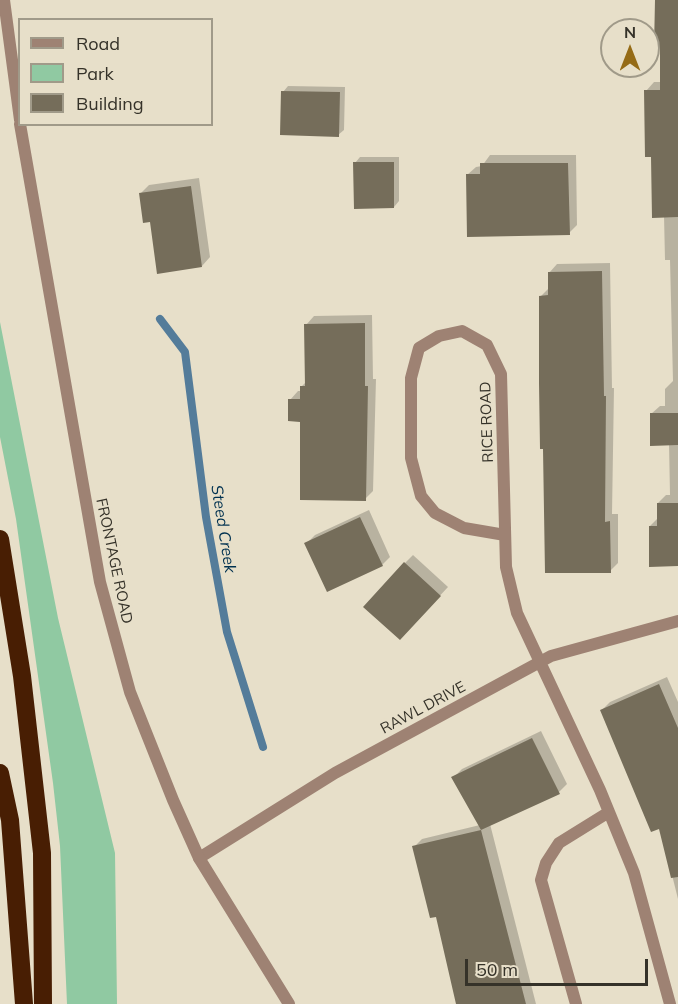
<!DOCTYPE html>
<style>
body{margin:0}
#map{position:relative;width:678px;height:1004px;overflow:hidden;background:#e7dfc9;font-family:Mulish,sans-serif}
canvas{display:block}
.legend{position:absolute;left:18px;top:18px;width:195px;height:108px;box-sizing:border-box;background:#e7dfc9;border:2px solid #a09a89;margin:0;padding:8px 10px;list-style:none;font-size:18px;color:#353229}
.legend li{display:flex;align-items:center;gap:12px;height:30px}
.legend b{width:30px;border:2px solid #a09a89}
.north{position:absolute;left:600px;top:18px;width:60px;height:60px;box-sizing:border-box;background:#e7dfc9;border:2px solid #a09a89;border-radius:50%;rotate:0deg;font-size:16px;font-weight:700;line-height:24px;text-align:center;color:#353229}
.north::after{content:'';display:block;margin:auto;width:21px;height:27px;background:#956b16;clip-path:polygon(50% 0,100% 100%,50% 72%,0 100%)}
.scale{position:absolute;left:465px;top:959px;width:183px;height:27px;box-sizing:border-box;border:3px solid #353229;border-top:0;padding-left:8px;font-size:18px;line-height:21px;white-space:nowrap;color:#353229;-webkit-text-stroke:4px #e7dfc9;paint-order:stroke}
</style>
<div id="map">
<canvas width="678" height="1004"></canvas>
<ul class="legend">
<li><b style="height:8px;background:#9e8273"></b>Road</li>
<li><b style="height:16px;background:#90c9a2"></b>Park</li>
<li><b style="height:16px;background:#756d5a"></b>Building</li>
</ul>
<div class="north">N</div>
<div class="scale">50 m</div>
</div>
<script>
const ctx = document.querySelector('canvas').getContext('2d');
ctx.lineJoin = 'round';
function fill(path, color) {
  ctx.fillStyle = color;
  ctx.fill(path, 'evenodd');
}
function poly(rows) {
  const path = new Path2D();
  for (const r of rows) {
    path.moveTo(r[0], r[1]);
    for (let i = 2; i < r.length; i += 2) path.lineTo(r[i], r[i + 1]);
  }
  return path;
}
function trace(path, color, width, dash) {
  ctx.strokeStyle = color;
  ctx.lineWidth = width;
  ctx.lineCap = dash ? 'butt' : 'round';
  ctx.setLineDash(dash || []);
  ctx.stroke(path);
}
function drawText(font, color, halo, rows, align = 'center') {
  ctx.font = font + ' Mulish,sans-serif';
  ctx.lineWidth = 6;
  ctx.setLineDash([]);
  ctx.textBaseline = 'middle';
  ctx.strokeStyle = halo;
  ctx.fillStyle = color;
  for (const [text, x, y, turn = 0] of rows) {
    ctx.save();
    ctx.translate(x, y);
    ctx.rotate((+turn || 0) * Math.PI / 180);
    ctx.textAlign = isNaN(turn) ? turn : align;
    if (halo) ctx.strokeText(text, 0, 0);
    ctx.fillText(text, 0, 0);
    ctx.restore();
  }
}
fill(poly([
 [0,322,58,618,115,853,117,1004,67,1004,60,846,53,783,16,519,0,437]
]), '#90c9a2');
fill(poly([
 [656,0,678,0,678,565,650,526,658,518,658,503,666,495,670,495,669,444,651,414,660,406,665,406,665,389,673,381,670,260,665,260,664,216,653,156,646,91,654,82,661,82,661,46],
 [288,86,345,87,344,130,338,135,283,92],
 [490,155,576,155,577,225,569,233,467,175,476,167,482,166],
 [360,157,399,157,399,201,394,207,355,163],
 [199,178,210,257,202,266,151,221,141,193,149,185],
 [610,263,612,388,614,388,612,514,618,514,618,563,610,571,541,296,550,287,549,273,557,264],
 [372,315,373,379,376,379,373,491,365,499,290,400,298,391,302,391,302,386,306,382,306,325,314,316],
 [369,510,390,557,382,565,306,544,315,535],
 [413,555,448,587,408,630,405,563],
 [667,677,678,702,678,899,660,827,602,710,610,702],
 [541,731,567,784,559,792,490,824,536,1004,457,1004,437,915,414,847,422,839,480,825,453,778,462,769]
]), '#0003');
trace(poly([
 [160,319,185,352,206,517,227,632,263,747]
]), '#547c9a', 8);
fill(poly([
 [655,0,678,0,678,217,652,218,651,157,645,157,644,90,660,90,660,48,654,48],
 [281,91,340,92,339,137,280,135],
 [353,162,394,162,394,208,354,209],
 [480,163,568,163,570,235,467,237,466,174,480,174],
 [191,186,202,267,157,274,150,222,143,223,139,193],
 [602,271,604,396,606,396,605,522,610,521,611,573,545,573,543,449,540,449,539,383,539,296,548,295,548,272],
 [365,323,365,386,368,386,366,501,300,500,300,422,288,421,288,399,300,399,300,386,305,386,304,324],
 [650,413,678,413,678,445,650,446],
 [657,503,678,503,678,566,649,567,649,526,657,526],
 [360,517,383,566,327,592,304,543],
 [404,562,441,596,400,640,363,607],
 [659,684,678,728,678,877,671,878,659,829,651,832,600,710],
 [532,738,560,794,481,830,526,1004,456,1004,436,917,430,918,412,846,481,830,451,777]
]), '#756d5a');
trace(poly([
 [505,535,464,528,435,513,421,496,411,458,411,378,419,348,439,336,462,331,487,345,501,374,506,567,517,613,600,790,634,873,670,1004],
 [199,858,335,773,551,656,678,621],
 [576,1004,541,880,546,863,559,843,609,812]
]), '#9e8273', 12);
trace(poly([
 [4,0,20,120],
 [20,124,100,582,130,692,173,800,199,858,289,1004]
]), '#9e8273', 12);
trace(poly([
 [0,539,22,676,42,853,43,1004],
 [0,773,10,820,24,1004]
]), '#481e03', 18);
drawText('15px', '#353229', '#e7dfc9', [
 ["RICE ROAD",487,422,-92],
 ["FRONTAGE ROAD",114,561,78],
 ["RAWL DRIVE",423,708,-28]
]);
drawText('italic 16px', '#003150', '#e7dfc9', [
 ["Steed Creek",223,529,81]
]);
</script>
